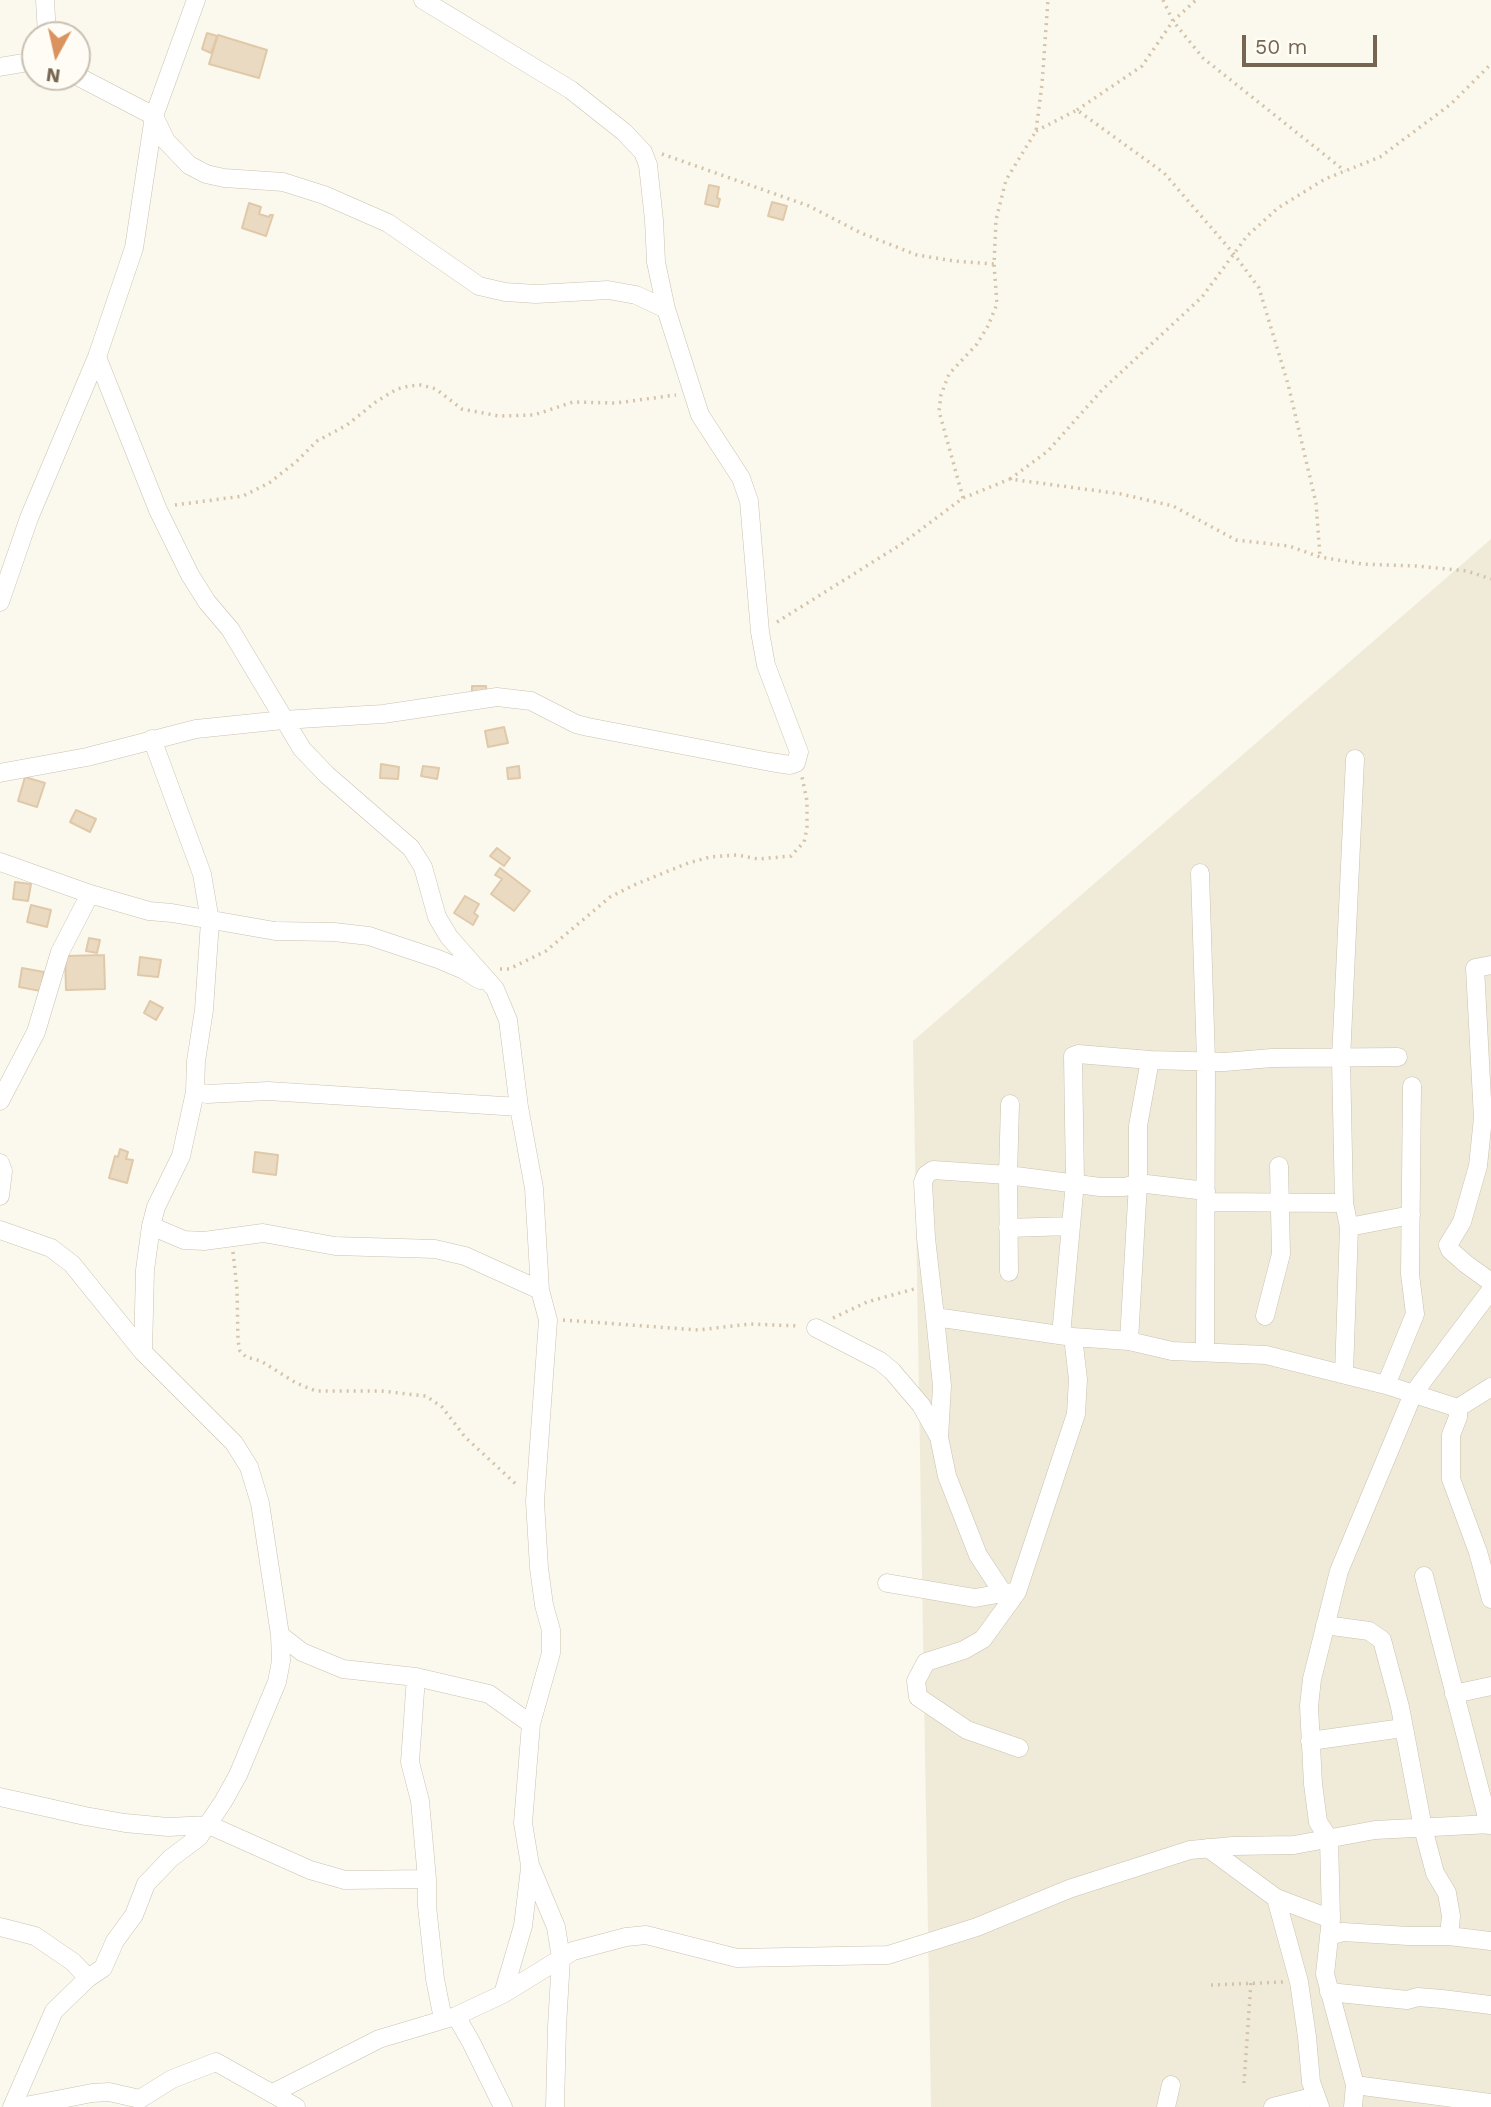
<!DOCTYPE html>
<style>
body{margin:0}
#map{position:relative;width:1491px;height:2107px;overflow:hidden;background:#fbf9ed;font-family:"Work Sans",sans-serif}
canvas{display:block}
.north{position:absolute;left:21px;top:21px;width:70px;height:70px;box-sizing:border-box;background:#fefcf4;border:2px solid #c8c0b3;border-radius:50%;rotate:188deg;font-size:19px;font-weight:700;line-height:28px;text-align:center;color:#766651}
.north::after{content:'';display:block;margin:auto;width:24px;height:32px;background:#da935e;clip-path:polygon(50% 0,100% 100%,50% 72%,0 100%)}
.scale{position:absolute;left:1242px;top:35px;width:135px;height:32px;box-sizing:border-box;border:4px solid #766651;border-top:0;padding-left:9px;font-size:21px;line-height:24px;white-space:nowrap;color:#766651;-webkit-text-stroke:5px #fefcf4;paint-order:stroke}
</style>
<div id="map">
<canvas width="1491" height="2107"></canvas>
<div class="north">N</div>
<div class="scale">50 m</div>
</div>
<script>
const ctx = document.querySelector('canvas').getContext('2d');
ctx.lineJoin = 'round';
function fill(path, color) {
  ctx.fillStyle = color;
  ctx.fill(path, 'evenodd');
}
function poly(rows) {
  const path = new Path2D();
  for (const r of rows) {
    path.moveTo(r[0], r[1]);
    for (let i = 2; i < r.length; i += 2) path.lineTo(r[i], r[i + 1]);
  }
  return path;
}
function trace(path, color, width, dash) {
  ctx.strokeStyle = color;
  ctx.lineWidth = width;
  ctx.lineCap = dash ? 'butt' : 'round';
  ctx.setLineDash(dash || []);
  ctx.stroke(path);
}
fill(poly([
 [1491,539,1491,2107,931,2107,913,1041]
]), '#f0ebd9');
const building = poly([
 [207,33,217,36,211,53,202,49,207,33],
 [218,35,267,50,259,78,209,64,218,35],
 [709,185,719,187,717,198,720,199,718,207,705,204,709,185],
 [772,202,787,206,783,220,768,216,772,202],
 [249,203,261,207,259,214,269,217,270,215,273,215,266,236,242,228,249,203],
 [472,686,486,686,487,694,472,695,472,686],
 [504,727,508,743,488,747,485,731,504,727],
 [381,764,399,767,398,779,380,778,381,764],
 [423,766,439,768,437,779,421,776,423,766],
 [519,766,520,778,508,779,507,768,519,766],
 [25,777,45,783,37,807,18,801,25,777],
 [76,810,96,819,90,832,70,822,76,810],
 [497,848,510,858,504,866,490,856,497,848],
 [500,868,530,891,514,911,491,894,502,879,495,875,500,868],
 [15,882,31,884,28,901,13,899,15,882],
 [465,896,479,904,474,913,478,916,473,925,454,913,465,896],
 [31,905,51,910,47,927,27,922,31,905],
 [89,938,100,940,97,953,86,951,89,938],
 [104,955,105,989,66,990,65,956,104,955],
 [140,957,161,960,158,977,138,975,140,957],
 [22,968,44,972,41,991,19,987,22,968],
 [150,1001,163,1008,156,1020,144,1013,150,1001],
 [120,1149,128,1152,126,1159,133,1160,127,1183,109,1178,115,1156,118,1157,120,1149],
 [255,1152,278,1155,276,1175,253,1172,255,1152]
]);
fill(building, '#eadac2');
trace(building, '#e0c9a9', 2);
const minor = poly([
 [45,0,47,35],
 [0,67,35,61],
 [77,76,154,116,166,141,189,165,206,174,224,178,283,182,324,195,388,223,479,286,505,292,536,294,608,290,636,295,666,309],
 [97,357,158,510,190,575,207,602,230,629,302,749,327,775,411,848,423,867,437,917,449,937,495,989,508,1020,519,1107,534,1188,540,1290,548,1320,535,1501,539,1568,544,1605,551,1630,551,1653,531,1724,523,1823,530,1865,556,1927,561,1958,557,2027,555,2107],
 [0,602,29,518,97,357,134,248,154,116,196,0],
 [0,773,87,757,196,729,283,720,383,714,497,697,531,701,576,724,588,727,770,762,790,765,796,763,799,752,766,665,760,632,749,501,741,478,700,415,666,309,656,262,654,220,648,165,643,152,624,132,571,90,423,0],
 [0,862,90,894,60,952,36,1032,0,1101],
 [1200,873,1206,1061,1205,1352],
 [90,894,149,911,172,913,275,931,334,932,369,936,438,959,464,970,480,980],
 [1491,965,1475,968,1483,1118,1478,1166,1462,1222,1448,1245,1450,1250,1466,1264,1491,1282],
 [195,1092,207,1094,268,1091,519,1107],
 [0,1163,3,1171,0,1196],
 [1206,1202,1344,1203],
 [151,1226,184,1240,204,1241,263,1233,335,1246,435,1249,465,1256,540,1290],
 [1349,1227,1411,1215],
 [1008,1228,1071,1226],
 [0,1230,51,1248,72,1264,143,1352,234,1443,249,1467,260,1503,280,1635,281,1661,277,1682,238,1775,223,1802,199,1837,171,1858,146,1884,134,1915,115,1941,103,1968,88,1978,54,2011,12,2107],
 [1009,1272,1008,1175,1010,1104],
 [1265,1316,1281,1254,1279,1166],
 [935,1317,926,1238,923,1182,926,1175,933,1170,1008,1175,1100,1187,1125,1187,1138,1183,1206,1191],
 [816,1328,880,1361,892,1371,921,1405,939,1437,947,1476,978,1555,1003,1593,1017,1592],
 [1061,1335,1075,1182,1073,1056,1078,1054,1150,1060,1224,1062,1272,1058,1398,1057],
 [1129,1341,1138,1183,1138,1126,1150,1060],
 [143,1352,145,1270,151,1226,156,1207,181,1156,195,1092,196,1061,204,1010,210,921,202,874,152,739],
 [1344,1374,1349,1227,1344,1203,1341,1059,1355,759],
 [1386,1385,1415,1314,1410,1274,1412,1086],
 [1458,1408,1491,1387],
 [939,1437,942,1386,935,1317,1073,1337,1129,1341,1172,1351,1266,1355,1386,1385,1458,1408,1458,1417,1451,1435,1451,1479,1478,1552,1491,1599],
 [1424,1576,1489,1825],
 [887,1583,975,1598,1003,1593],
 [1325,1625,1369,1631,1382,1640,1400,1707,1423,1828,1435,1873,1447,1893,1451,1916,1449,1936],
 [280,1635,302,1652,343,1669,416,1677,489,1694,531,1724],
 [416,1677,410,1762,420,1801,427,1879,427,1906,435,1979,443,2019],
 [1454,1694,1491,1686],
 [1310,1741,1403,1728],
 [1019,1748,967,1730,918,1697,916,1681,926,1662,964,1650,983,1639,1017,1592,1076,1414,1078,1379,1073,1337],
 [0,1797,85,1816,125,1823,168,1827,209,1825,310,1870,345,1880,427,1879],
 [1208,1848,1276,1898,1331,1919],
 [1276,1898,1299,1982,1307,2037,1311,2082,1320,2107],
 [0,1927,35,1936,73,1962,88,1978],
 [1329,1936,1343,1932,1408,1936,1449,1936,1491,1941],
 [1329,1992,1407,2000,1418,1997,1442,1999,1491,2005],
 [503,1994,523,1926,530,1868],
 [456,2016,471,2042,503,2107],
 [1355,2085,1491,2103],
 [273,2093,379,2039,456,2016,503,1994,573,1951,626,1937,646,1935,737,1958,888,1955,977,1927,1069,1889,1190,1850,1233,1846,1294,1845,1375,1830,1491,1824],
 [20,2107,92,2093,109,2092,140,2099,172,2079,216,2062,296,2107],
 [1166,2107,1171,2085],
 [1273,2107,1316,2096],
 [1353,2107,1355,2085,1325,1974,1331,1919,1329,1839,1318,1822,1313,1784,1309,1706,1312,1679,1339,1571,1413,1394,1491,1290]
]);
trace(minor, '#cbc1b0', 19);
trace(poly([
 [1163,0,1173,21,1203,58,1345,171],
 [1077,110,1142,66,1173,21,1196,0],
 [1036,131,1077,110,1164,173,1234,254,1259,288,1288,384,1316,503,1320,556],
 [662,154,809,206,861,233,917,255,954,261,994,264],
 [1010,479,1048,451,1102,390,1202,297,1247,236,1278,208,1325,179,1380,157,1451,104,1491,64],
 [963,498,939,411,941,395,949,374,977,344,988,326,997,304,994,264,996,220,1006,180,1036,131,1042,84,1048,0],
 [175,505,243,496,269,483,296,462,317,441,347,425,377,401,397,389,409,386,421,385,436,389,462,409,499,416,534,415,573,402,616,403,676,395],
 [777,622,900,545,963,498,1010,479,1121,494,1173,506,1236,540,1289,546,1320,557,1362,564,1416,566,1467,571,1491,579],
 [500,969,509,969,546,951,610,897,634,885,688,863,710,857,737,855,758,859,791,856,804,842,807,829,807,801,802,777],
 [233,1252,237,1289,238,1341,240,1351,246,1357,261,1361,296,1383,316,1391,381,1391,426,1396,442,1407,465,1437,518,1486],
 [833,1318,867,1302,914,1289],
 [563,1320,698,1330,750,1324,800,1326],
 [1211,1985,1283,1982],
 [1244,2083,1251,1982]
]), '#d4c3a9', 3.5, [2, 5]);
trace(minor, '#fff', 18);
</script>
